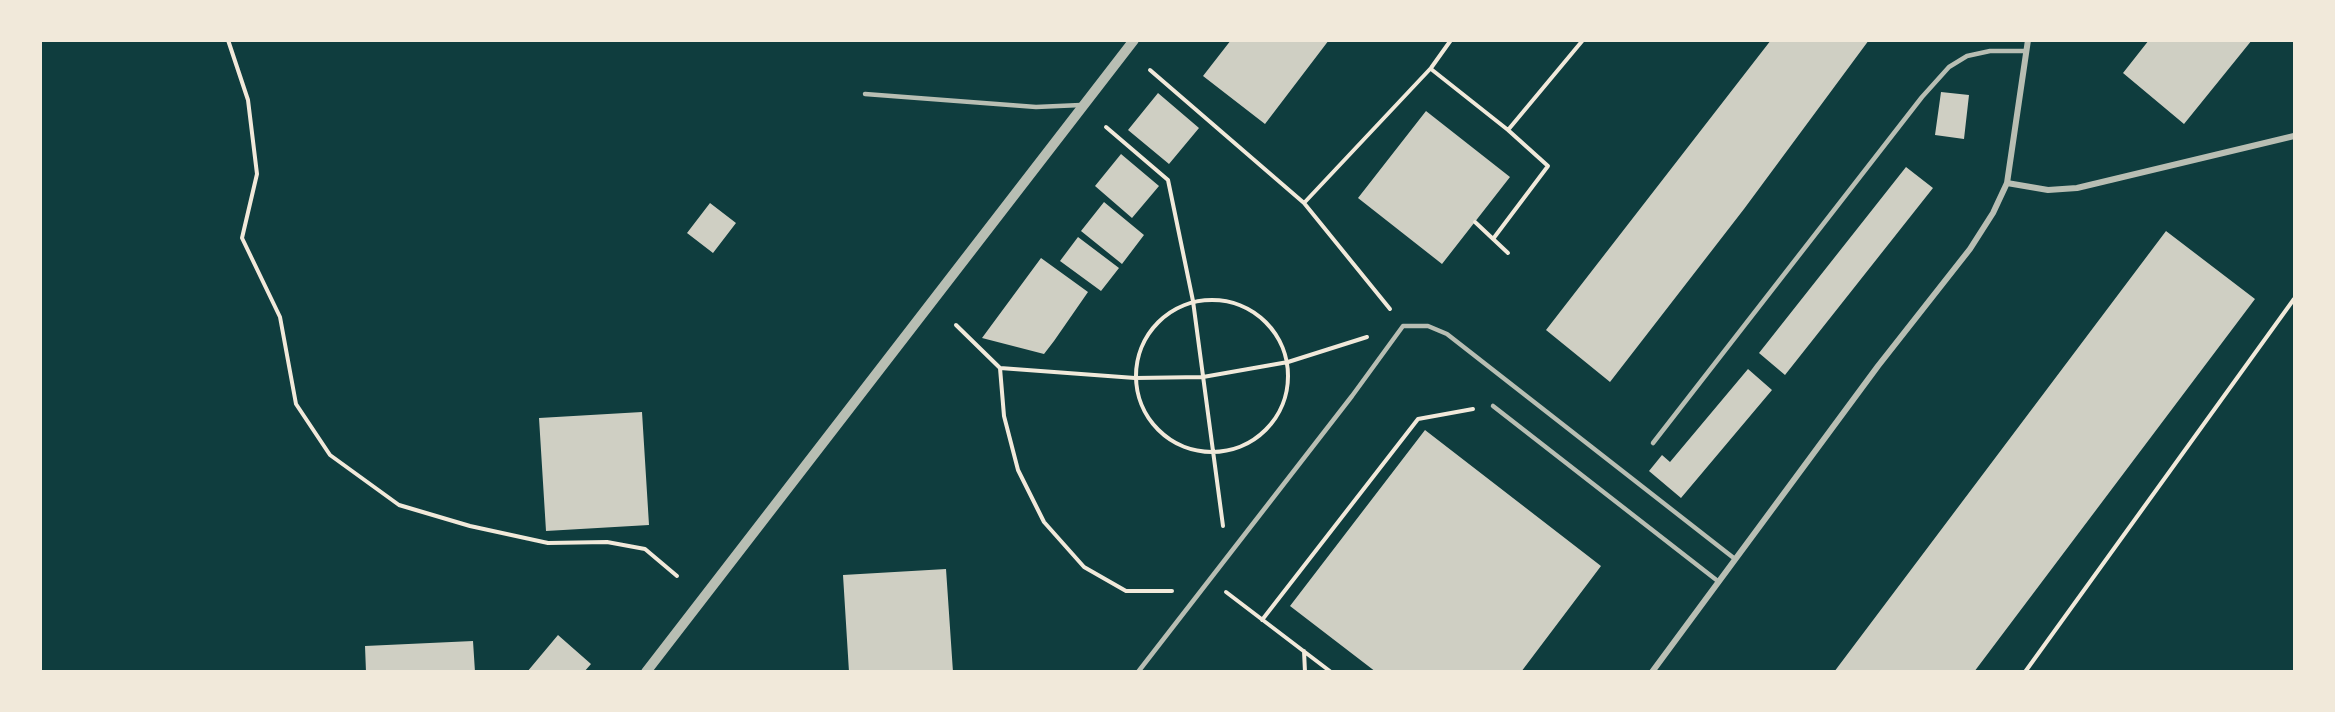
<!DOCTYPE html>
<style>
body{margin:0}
#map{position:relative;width:2335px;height:712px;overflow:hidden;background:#0f3d3e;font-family:"PT Sans Narrow",sans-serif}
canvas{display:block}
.frame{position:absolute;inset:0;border:42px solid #f1e9da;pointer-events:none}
</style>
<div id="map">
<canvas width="2335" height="712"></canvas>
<div class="frame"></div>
</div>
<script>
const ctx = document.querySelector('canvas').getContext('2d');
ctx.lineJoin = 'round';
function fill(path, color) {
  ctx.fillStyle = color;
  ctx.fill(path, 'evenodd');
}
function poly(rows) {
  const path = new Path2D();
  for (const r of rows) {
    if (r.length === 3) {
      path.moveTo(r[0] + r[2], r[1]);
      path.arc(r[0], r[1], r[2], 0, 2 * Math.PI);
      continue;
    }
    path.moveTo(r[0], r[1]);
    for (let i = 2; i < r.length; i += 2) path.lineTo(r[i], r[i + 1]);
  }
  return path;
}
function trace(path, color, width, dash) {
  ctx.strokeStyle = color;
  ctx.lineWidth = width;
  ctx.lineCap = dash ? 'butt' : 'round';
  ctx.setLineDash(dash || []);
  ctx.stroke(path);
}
fill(poly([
 [1231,40,1329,40,1265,124,1203,76],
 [1771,40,1869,40,1744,209,1610,382,1546,330],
 [2149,40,2252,40,2184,124,2123,73],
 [1941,92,1969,95,1964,139,1935,135],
 [1158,93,1199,128,1169,164,1128,130],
 [1426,111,1510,177,1442,264,1358,198],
 [1121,154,1159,186,1132,218,1095,186],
 [1906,167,1933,188,1785,375,1759,353],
 [1104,202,1144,235,1122,264,1081,231],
 [710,203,736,223,713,253,687,233],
 [2166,231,2255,299,1974,672,1834,672],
 [1078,237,1119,268,1101,291,1060,261],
 [1041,258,1088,292,1054,341,1044,354,982,338],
 [1748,369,1772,390,1681,498,1649,471,1662,455,1670,462],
 [642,412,649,525,546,531,539,418],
 [1425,430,1601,566,1521,672,1376,672,1290,606],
 [946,569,953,672,849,672,843,575],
 [558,635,591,664,584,672,527,672],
 [473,641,475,672,366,672,365,646]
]), '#cfcfc3');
trace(poly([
 [228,40,248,100,257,174,242,238,280,317,296,404,330,455,399,505,470,526,548,543,607,542,645,549,677,576],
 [1431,69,1508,130],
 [1150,70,1304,203,1390,309],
 [1106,127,1168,180,1193,301,1223,526],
 [1304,203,1431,68,1451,40],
 [1475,222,1508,253],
 [1493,239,1548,166,1508,130,1583,40],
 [1212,376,76],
 [956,325,1000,368,1135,378,1203,377,1288,362,1367,337],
 [1000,368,1004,416,1018,470,1044,522,1084,567,1126,591,1172,591],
 [1226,592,1331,672],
 [1262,620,1418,419,1473,409],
 [1304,651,1305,672],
 [2025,672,2294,299]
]), '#f1e9da', 4);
trace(poly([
 [865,94,1036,107,1081,105],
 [1493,406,1719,582],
 [1653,443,1922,97,1949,67,1967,56,1990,51,2026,51],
 [1138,672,1352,396,1403,326,1428,326,1447,334,1735,559]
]), '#b8beb3', 4.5);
trace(poly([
 [2007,183,2048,190,2077,188,2294,136],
 [1652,672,1878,366,1970,249,1993,213,2007,183,2028,40]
]), '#b8beb3', 6);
trace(poly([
 [646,672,1134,40]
]), '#b8beb3', 10);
</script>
